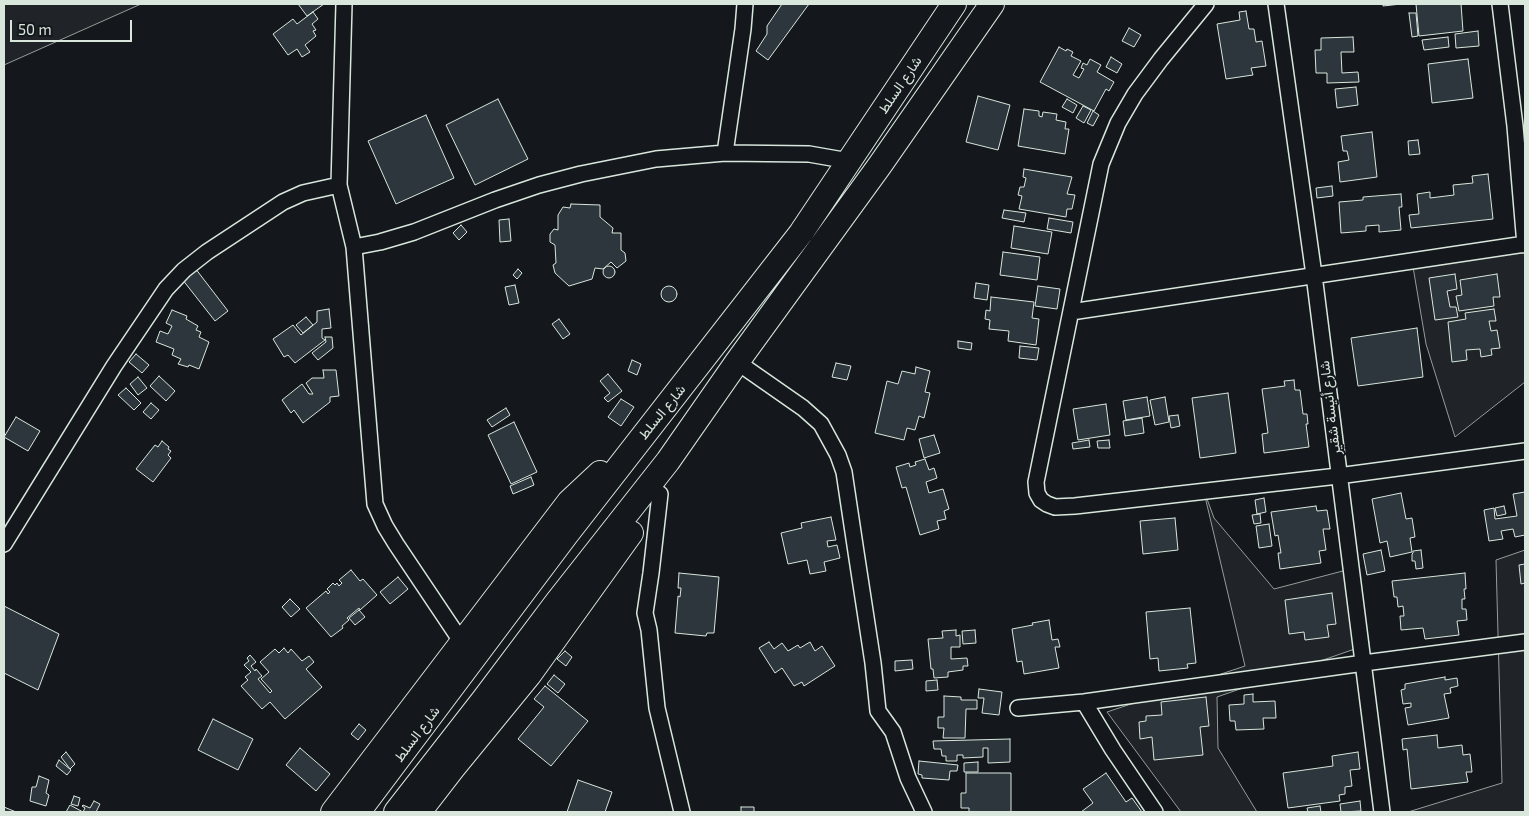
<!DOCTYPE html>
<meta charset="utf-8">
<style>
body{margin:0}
#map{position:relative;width:1529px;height:816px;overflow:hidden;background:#14181c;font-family:"Exo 2",sans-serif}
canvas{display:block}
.frame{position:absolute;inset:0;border:5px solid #d8e6dc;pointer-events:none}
.scale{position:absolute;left:10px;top:20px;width:122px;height:22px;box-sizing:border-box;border:2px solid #d8e6dc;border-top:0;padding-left:6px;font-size:15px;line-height:18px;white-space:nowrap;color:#d8e6dc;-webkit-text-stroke:4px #14181c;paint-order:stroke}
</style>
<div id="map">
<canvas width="1529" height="816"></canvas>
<div class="frame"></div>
<div class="scale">50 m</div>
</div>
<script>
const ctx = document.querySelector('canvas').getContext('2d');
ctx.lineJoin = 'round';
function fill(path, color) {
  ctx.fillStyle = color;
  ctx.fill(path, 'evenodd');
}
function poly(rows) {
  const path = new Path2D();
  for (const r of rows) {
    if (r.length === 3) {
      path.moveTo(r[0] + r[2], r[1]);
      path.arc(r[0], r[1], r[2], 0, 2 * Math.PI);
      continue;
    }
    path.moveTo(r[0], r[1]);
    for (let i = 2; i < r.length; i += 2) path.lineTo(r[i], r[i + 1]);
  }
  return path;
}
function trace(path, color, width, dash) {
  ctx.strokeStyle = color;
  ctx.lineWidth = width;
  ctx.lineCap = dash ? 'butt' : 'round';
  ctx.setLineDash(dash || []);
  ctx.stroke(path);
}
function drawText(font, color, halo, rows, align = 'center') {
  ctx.font = font + ' "Exo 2",Vazirmatn,sans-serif';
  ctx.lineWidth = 4;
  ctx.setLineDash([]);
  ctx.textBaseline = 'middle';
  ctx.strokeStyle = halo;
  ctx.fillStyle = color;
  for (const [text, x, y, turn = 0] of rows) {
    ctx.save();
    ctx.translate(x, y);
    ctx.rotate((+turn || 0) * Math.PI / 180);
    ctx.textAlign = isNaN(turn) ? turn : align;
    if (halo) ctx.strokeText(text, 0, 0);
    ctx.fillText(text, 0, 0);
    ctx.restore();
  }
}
const green = poly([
 [4,4,141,4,4,65,4,4],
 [1525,239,1525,382,1455,437,1426,344,1411,255,1525,239],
 [1203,488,1214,518,1274,589,1358,567,1369,644,1217,697,1218,748,1257,812,1181,812,1107,712,1245,666,1203,488],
 [1525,550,1525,812,1408,812,1502,783,1496,560,1525,550]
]);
fill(green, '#202428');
trace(green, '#939e99', 1);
const building = poly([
 [298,4,324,4,307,16,298,4],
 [782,4,809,4,768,60,756,51,767,34,767,26,782,4],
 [1383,4,1401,4,1383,6,1383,4],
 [1416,4,1461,4,1463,31,1419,36,1416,4],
 [1246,11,1249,29,1254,29,1256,42,1262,41,1266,66,1251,68,1253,75,1226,79,1217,24,1240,20,1239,12,1246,11],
 [313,12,318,19,312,24,316,30,313,31,316,36,305,45,310,52,302,57,297,49,288,55,273,34,293,19,297,24,313,12],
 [1409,13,1416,13,1418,36,1412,37,1409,13],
 [1129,28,1141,35,1134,47,1122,41,1129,28],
 [1478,31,1479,46,1456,48,1455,34,1478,31],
 [1353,37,1354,52,1341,52,1342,73,1358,72,1359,82,1327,83,1327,73,1316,73,1315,50,1321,50,1321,38,1353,37],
 [1448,37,1449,47,1424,50,1422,40,1448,37],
 [1059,47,1066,51,1067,49,1073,52,1071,56,1081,61,1073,75,1079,78,1084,69,1081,68,1083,63,1087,65,1090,59,1101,65,1097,72,1114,82,1109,91,1106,89,1094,111,1040,82,1059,47],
 [1111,57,1122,64,1117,73,1106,67,1111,57],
 [1468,59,1473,98,1432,103,1428,64,1468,59],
 [1356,87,1358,105,1337,108,1335,89,1356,87],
 [978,96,1010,105,998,150,966,142,978,96],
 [498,99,528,159,475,185,446,125,498,99],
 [1067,99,1077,105,1073,113,1062,107,1067,99],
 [1083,106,1091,110,1084,123,1076,118,1083,106],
 [1024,109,1039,111,1039,116,1042,117,1043,112,1057,114,1056,120,1066,122,1065,129,1069,129,1065,154,1018,146,1024,109],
 [1093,111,1099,115,1093,126,1087,123,1093,111],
 [426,115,454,178,396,204,368,141,426,115],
 [1372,132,1377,177,1340,182,1338,162,1349,160,1347,151,1343,151,1341,136,1372,132],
 [1418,140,1420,154,1409,155,1408,141,1418,140],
 [1024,169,1072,177,1067,194,1075,195,1072,209,1067,209,1066,217,1019,209,1022,196,1018,195,1020,187,1024,187,1026,178,1023,177,1024,169],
 [1488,174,1493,219,1411,228,1409,215,1419,214,1417,194,1430,192,1430,198,1454,195,1453,185,1473,183,1472,176,1488,174],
 [1332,186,1333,196,1317,198,1316,188,1332,186],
 [1401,194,1402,207,1399,207,1401,230,1379,232,1379,225,1366,226,1366,231,1341,233,1339,202,1363,200,1363,197,1401,194],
 [571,204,600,205,600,217,613,228,612,233,621,233,621,250,625,253,626,261,617,268,611,262,603,269,595,268,592,279,569,286,555,273,553,265,556,263,555,245,550,242,550,234,554,229,558,230,558,215,563,207,570,208,571,204],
 [1004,210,1026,213,1024,222,1002,218,1004,210],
 [1049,218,1073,222,1071,233,1047,229,1049,218],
 [509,219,511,241,500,242,499,220,509,219],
 [461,225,467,232,459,240,453,233,461,225],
 [1014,226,1052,232,1048,254,1011,248,1014,226],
 [1003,252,1040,257,1037,280,1000,275,1003,252],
 [609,272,6],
 [195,268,228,311,215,321,182,279,195,268],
 [518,269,522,273,517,279,513,275,518,269],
 [1455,274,1457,289,1447,291,1450,307,1456,307,1458,317,1435,320,1429,278,1455,274],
 [1497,274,1500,297,1493,297,1494,306,1459,311,1456,296,1462,295,1460,280,1497,274],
 [976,283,989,285,987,300,974,298,976,283],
 [515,285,519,303,509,305,505,287,515,285],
 [669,294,8],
 [1038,286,1060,289,1057,309,1035,306,1038,286],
 [991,297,1034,302,1032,318,1039,319,1036,345,1008,341,1009,331,989,329,990,320,985,319,986,310,990,311,991,297],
 [329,309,331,328,322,329,322,338,325,340,295,363,288,355,284,357,273,339,293,325,301,335,317,322,317,311,329,309],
 [1494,309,1496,321,1489,321,1491,331,1497,330,1500,348,1491,349,1492,355,1481,357,1480,349,1466,350,1467,360,1452,362,1448,322,1466,319,1465,313,1494,309],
 [172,310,187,316,186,319,198,326,196,330,201,332,199,337,209,342,199,369,189,365,188,367,178,364,181,359,172,355,174,349,156,342,160,331,168,334,172,326,166,323,172,310],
 [306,317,313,325,303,333,296,325,306,317],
 [559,319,570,334,563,339,552,324,559,319],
 [1417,328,1423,377,1358,386,1351,338,1417,328],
 [325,337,332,337,333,348,318,360,312,353,326,342,325,337],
 [958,341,972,343,971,350,958,348,958,341],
 [1020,346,1039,348,1037,360,1019,358,1020,346],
 [136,354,149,365,142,373,129,362,136,354],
 [632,360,641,364,637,375,628,371,632,360],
 [836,363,851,366,847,380,832,377,836,363],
 [916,367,930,371,925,392,930,393,924,418,919,416,915,430,907,428,904,440,875,433,887,381,898,384,902,371,915,374,916,367],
 [323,370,336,370,339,396,330,397,330,402,303,423,294,410,291,413,282,400,302,384,309,394,313,394,306,383,312,378,324,378,323,370],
 [608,374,622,391,608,402,604,398,610,393,600,381,608,374],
 [159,376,175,391,166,401,150,386,159,376],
 [138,377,147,388,138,395,130,384,138,377],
 [1294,380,1295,390,1300,390,1303,414,1307,414,1308,424,1306,424,1309,447,1264,453,1262,434,1268,433,1262,389,1285,386,1284,381,1294,380],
 [126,388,141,403,134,410,118,395,126,388],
 [1228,393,1236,453,1200,458,1192,398,1228,393],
 [1147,397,1150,416,1126,420,1123,401,1147,397],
 [1165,397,1169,422,1155,425,1150,400,1165,397],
 [621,399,634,407,621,426,608,417,621,399],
 [151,403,159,410,151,419,143,412,151,403],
 [1106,404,1110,435,1078,440,1073,409,1106,404],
 [506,408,510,415,492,427,487,420,506,408],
 [1178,415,1180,426,1171,428,1169,416,1178,415],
 [16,417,40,431,28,451,4,437,16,417],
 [1142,418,1144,433,1125,436,1123,421,1142,418],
 [514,422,537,472,511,484,488,435,514,422],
 [934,435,940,453,924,458,919,439,934,435],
 [1089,440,1090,447,1073,449,1072,443,1089,440],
 [1109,440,1110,448,1098,448,1097,441,1109,440],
 [162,441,169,447,168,449,171,451,168,455,171,458,153,482,136,469,155,445,158,447,162,441],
 [925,459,929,470,934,468,937,478,926,482,929,493,943,489,949,509,944,511,946,519,937,521,939,529,920,535,906,487,902,488,896,467,909,463,910,467,916,465,915,462,925,459],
 [531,477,534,485,513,494,510,486,531,477],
 [1525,492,1525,535,1515,537,1513,529,1501,531,1503,539,1489,541,1484,510,1494,508,1495,519,1517,516,1513,494,1525,492],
 [1401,493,1406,519,1412,518,1415,537,1410,538,1412,552,1390,557,1387,541,1380,543,1372,499,1401,493],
 [1264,498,1266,512,1257,514,1255,500,1264,498],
 [1316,506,1317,511,1327,510,1330,529,1323,529,1326,550,1319,551,1321,563,1280,569,1278,553,1281,553,1278,535,1275,536,1271,512,1316,506],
 [1504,506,1506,514,1497,516,1495,508,1504,506],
 [1260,514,1261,523,1254,524,1252,515,1260,514],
 [831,517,836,540,827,541,828,547,837,545,840,558,824,562,826,571,810,574,807,560,788,564,781,533,802,528,801,523,831,517],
 [1175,518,1178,550,1143,554,1140,521,1175,518],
 [1269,524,1272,546,1259,548,1256,526,1269,524],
 [1381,550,1385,571,1367,575,1363,554,1381,550],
 [1421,550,1423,568,1416,569,1415,561,1412,561,1412,554,1413,553,1413,551,1421,550],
 [1525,564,1525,583,1521,584,1519,565,1525,564],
 [351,570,360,581,363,579,377,595,360,610,359,608,347,618,349,620,342,626,343,628,331,637,306,608,326,591,328,594,330,592,327,589,333,583,335,585,337,583,339,586,342,583,339,580,351,570],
 [679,573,719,577,714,633,707,633,706,636,675,633,678,596,680,597,681,588,678,588,679,573],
 [1465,573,1466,589,1464,589,1465,599,1462,599,1462,609,1466,609,1467,620,1457,621,1459,635,1425,639,1423,628,1401,630,1400,616,1404,616,1403,606,1398,607,1397,597,1394,597,1392,581,1465,573],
 [398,577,408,589,390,604,380,592,398,577],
 [1332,593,1336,624,1327,625,1329,637,1305,640,1304,632,1289,634,1285,600,1332,593],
 [290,599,300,609,291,617,282,607,290,599],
 [4,606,59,634,38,690,4,673,4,606],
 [1190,608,1196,663,1187,664,1188,668,1159,671,1158,658,1150,659,1146,612,1190,608],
 [359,610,365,617,355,625,349,618,359,610],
 [1049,620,1052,640,1058,639,1060,647,1055,647,1059,668,1024,674,1022,661,1017,662,1012,629,1033,625,1032,623,1049,620],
 [956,630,956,636,960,635,960,647,951,647,951,659,967,658,968,666,963,666,963,670,948,672,948,677,934,678,933,669,931,669,928,639,943,638,942,631,956,630],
 [975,630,976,643,963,644,962,631,975,630],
 [769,642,774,649,782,643,788,651,798,645,800,648,810,642,815,651,822,646,835,666,804,686,802,682,794,686,782,668,775,673,759,648,769,642],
 [284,648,288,653,291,649,302,661,309,656,314,662,306,669,322,687,285,719,270,702,262,709,241,686,248,680,245,677,251,672,244,665,249,661,247,658,250,655,256,662,251,666,255,671,256,669,262,676,258,679,270,693,272,691,261,679,269,672,260,662,275,649,279,653,284,648],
 [565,651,572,657,566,666,557,659,565,651],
 [912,660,913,669,895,671,895,661,912,660],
 [554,675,565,684,558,693,547,684,554,675],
 [1445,677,1445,680,1457,678,1458,686,1450,688,1451,693,1444,694,1449,718,1408,725,1405,708,1411,707,1411,703,1403,704,1401,690,1405,689,1405,684,1445,677],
 [937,680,938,690,926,691,926,681,937,680],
 [545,686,588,721,551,766,518,739,544,707,534,699,545,686],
 [979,689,1002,692,999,715,982,713,984,698,978,698,979,689],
 [1253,694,1253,702,1275,701,1276,718,1263,718,1264,729,1236,730,1235,721,1230,721,1229,705,1244,704,1244,695,1253,694],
 [944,696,961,697,961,700,977,700,977,709,966,709,965,738,943,738,944,728,938,728,938,717,944,717,944,696],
 [1206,697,1209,726,1200,727,1203,755,1154,760,1152,737,1140,739,1139,722,1146,721,1146,716,1162,715,1161,702,1206,697],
 [213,719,253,739,238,770,198,750,213,719],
 [359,724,366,730,358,740,351,734,359,724],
 [1437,735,1438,748,1462,745,1463,755,1470,754,1472,772,1466,772,1468,782,1411,789,1407,749,1403,750,1402,739,1437,735],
 [1010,739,1010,762,988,763,988,748,983,748,983,757,963,758,963,755,957,755,957,761,946,761,946,756,942,756,941,749,934,749,933,741,1010,739],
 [300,748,330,774,316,791,286,765,300,748],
 [66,752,75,764,70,769,61,757,66,752],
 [1358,752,1360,769,1350,770,1352,786,1345,787,1345,794,1339,795,1340,801,1288,808,1283,773,1333,766,1332,756,1358,752],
 [59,760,71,770,67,775,56,766,59,760],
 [919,761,958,765,957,771,950,771,949,780,922,778,922,775,918,774,919,761],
 [978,762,978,772,964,772,964,763,978,762],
 [966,773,1011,773,1011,812,969,812,969,808,961,808,961,793,966,793,966,773],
 [1106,773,1126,802,1132,798,1142,812,1081,812,1093,803,1083,789,1106,773],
 [39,776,49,780,46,793,49,795,46,806,30,801,32,787,36,787,39,776],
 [578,780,612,792,605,812,567,812,578,780],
 [74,796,80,798,78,806,71,804,74,796],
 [94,801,100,804,96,812,66,812,70,805,83,812,85,808,82,806,83,805,90,808,94,801],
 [1360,801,1361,811,1341,812,1340,804,1360,801],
 [1320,806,1321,812,1308,812,1307,808,1320,806],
 [4,807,16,812,4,812,4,807],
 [741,807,754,807,754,812,741,812,741,807]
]);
fill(building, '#2c363c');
trace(building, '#d8e6dc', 1);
const minor = poly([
 [1206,4,1161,59,1135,94,1118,123,1101,164,1036,482,1037,493,1041,500,1047,504,1055,507,1075,506,1338,476,1525,451],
 [1276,4,1314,275,1382,812],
 [1500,4,1515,126,1525,245],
 [725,153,743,29,745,4],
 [339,185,344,4],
 [354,247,375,504,385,526,396,544,463,644],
 [1071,312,1525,244],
 [737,362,803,408,821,424,838,455,844,472,856,552,873,663,878,711,893,732,908,778,924,812],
 [660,494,651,573,645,613,649,630,657,708,682,812],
 [4,544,114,366,166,289,184,270,207,252,283,202,303,193,339,185,354,247,380,242,414,232,495,200,539,185,581,174,656,159,725,153,809,154,849,161],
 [1084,702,1113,750,1155,812],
 [1018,708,1084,702,1364,663,1525,642]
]);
const primary = poly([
 [333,812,569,502,600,473],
 [358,812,566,535,801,233,954,4],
 [396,812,484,699,557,602,668,461,737,362,880,165,992,4],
 [419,812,453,768,529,675,631,533]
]);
trace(minor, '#d8e6dc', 18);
trace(primary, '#d8e6dc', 26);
trace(minor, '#14181c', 15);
trace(primary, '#14181c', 24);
drawText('14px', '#d8e6dc', '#14181c', [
 ["شارع السلط",900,85,-56],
 ["شارع أنيسة شقير",1330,408,-97],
 ["شارع السلط",662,412,-51],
 ["شارع السلط",417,734,-53]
]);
</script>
